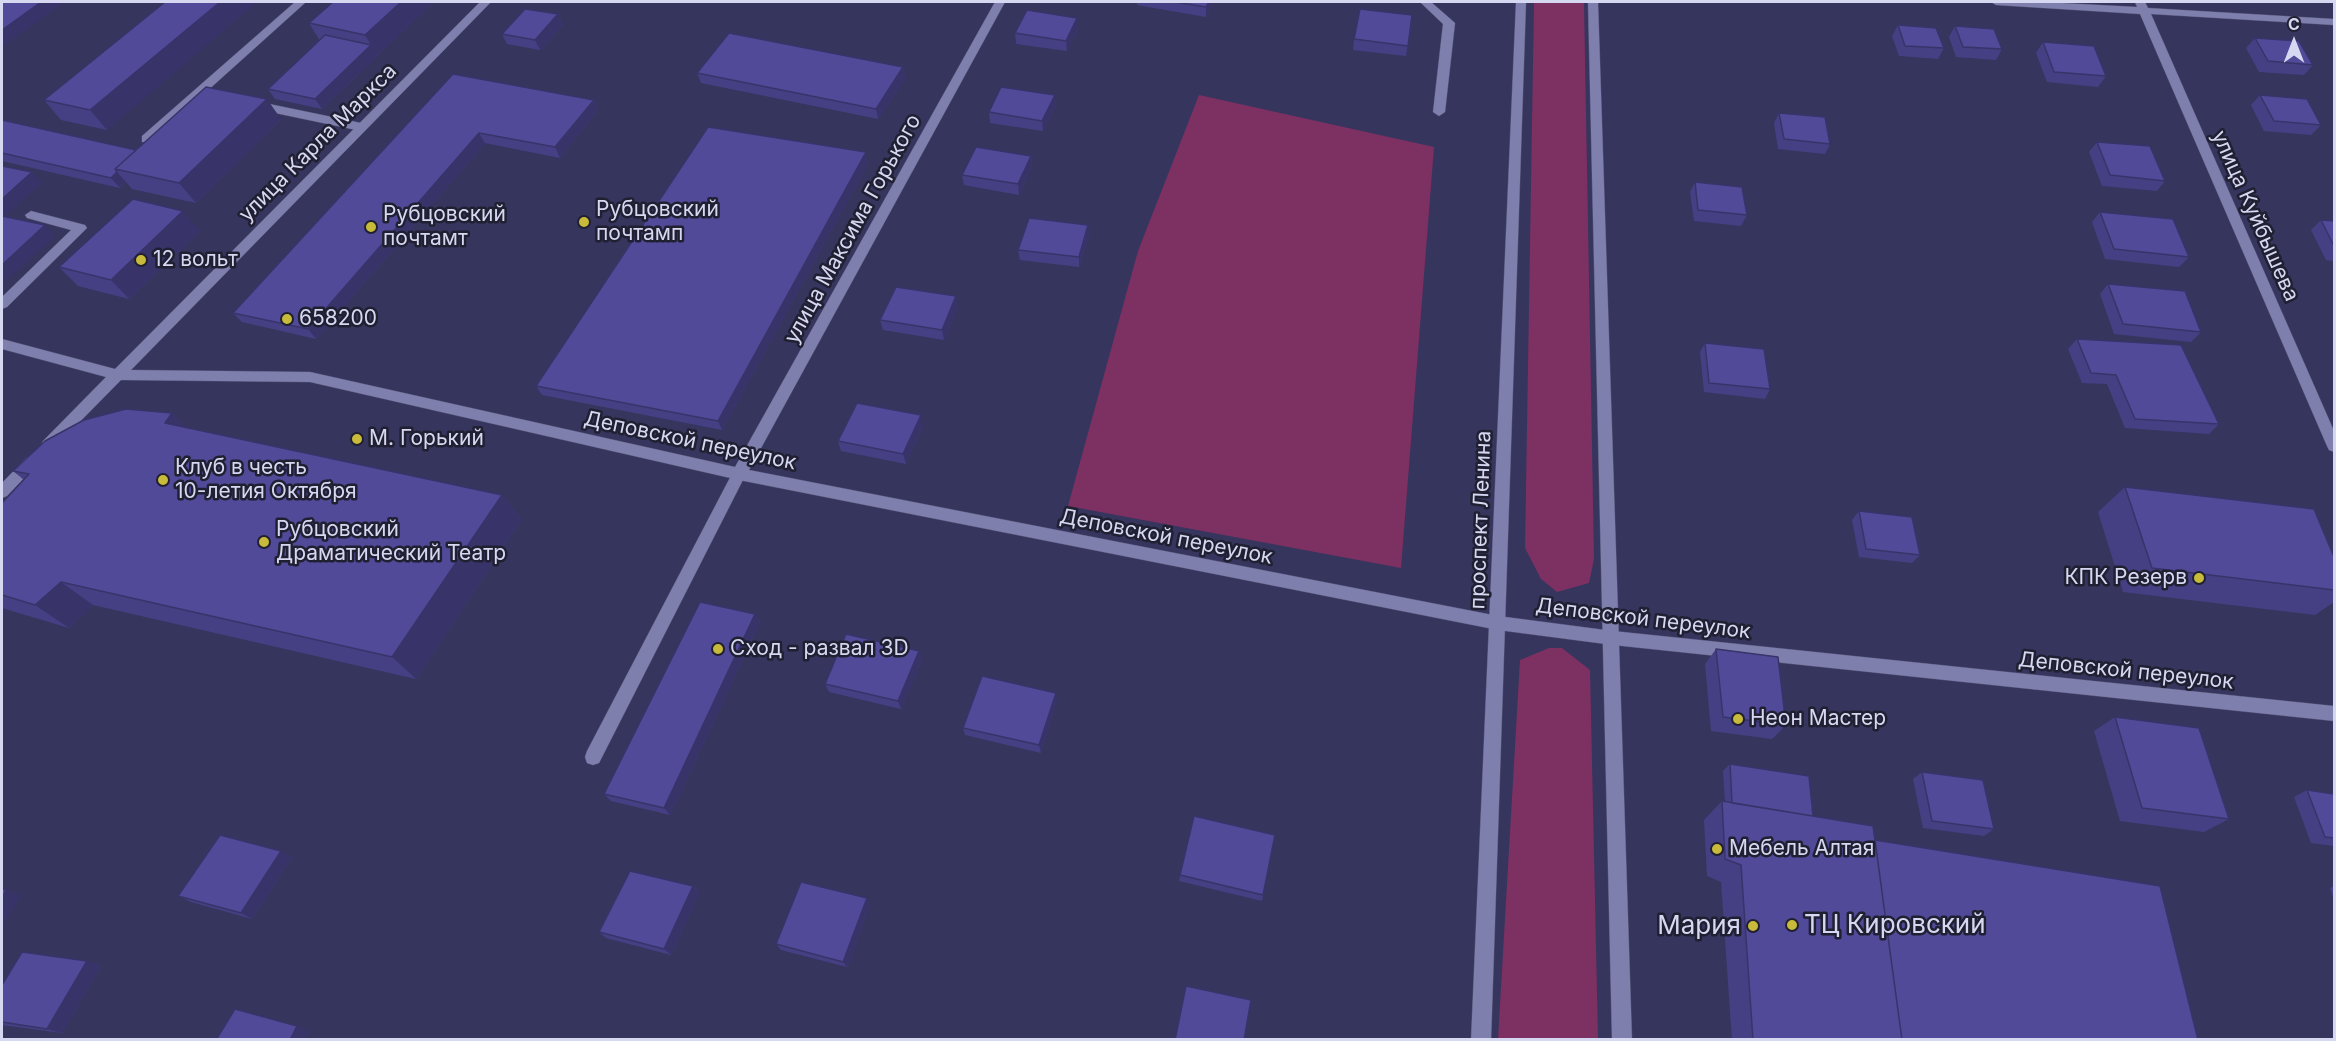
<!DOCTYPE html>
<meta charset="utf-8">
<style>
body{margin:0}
#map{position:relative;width:2336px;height:1041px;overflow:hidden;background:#36355e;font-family:Inter,sans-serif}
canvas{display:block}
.frame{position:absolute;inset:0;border:3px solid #d6d7f1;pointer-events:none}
.north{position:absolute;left:2264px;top:12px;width:60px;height:60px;-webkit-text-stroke:4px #202032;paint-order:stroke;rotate:0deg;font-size:16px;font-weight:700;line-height:24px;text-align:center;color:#d6d7f1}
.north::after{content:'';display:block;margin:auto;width:21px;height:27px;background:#d6d7f1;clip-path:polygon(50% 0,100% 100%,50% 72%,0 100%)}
</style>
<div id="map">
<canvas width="2336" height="1041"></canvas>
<div class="frame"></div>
<div class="north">С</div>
</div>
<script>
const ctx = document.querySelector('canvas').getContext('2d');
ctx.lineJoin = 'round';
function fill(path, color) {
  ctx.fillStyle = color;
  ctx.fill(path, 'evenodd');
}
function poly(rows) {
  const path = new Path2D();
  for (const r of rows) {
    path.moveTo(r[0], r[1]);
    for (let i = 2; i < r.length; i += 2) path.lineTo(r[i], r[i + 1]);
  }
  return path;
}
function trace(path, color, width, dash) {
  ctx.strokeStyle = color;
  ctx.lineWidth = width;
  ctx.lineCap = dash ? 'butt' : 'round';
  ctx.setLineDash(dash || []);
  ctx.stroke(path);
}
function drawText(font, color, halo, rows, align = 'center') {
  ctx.font = font + ' Inter,sans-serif';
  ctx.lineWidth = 5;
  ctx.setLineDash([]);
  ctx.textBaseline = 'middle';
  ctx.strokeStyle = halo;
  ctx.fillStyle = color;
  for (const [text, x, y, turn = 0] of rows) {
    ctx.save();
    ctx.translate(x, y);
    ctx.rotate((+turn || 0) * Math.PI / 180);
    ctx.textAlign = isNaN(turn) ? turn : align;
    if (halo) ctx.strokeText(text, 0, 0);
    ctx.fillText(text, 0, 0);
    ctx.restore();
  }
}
fill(poly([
 [1534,2,1584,2,1594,559,1589,583,1557,592,1541,579,1525,548],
 [1199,95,1434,147,1401,568,1068,506,1138,251],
 [1549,648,1562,648,1590,670,1598,1039,1498,1039,1520,660]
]), '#7d3062');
const service = poly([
 [295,2,306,2,206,92,220,95,220,101,199,98,150,142,142,142,142,136,295,2],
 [1420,2,1431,2,1455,23,1445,112,1439,116,1433,112,1443,24,1420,2],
 [255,101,361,123,367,127,361,131,251,108,251,102,255,101],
 [31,211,85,225,87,228,7,307,2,309,2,297,71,230,27,218,25,215,31,211],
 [739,468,744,470,746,474,599,763,593,765,587,763,585,757,587,751,734,470,739,468]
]);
const minor = poly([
 [480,2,491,2,131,370,310,372,735,467,995,2,1005,2,749,470,1498,616,1613,631,2334,706,2334,721,1613,645,1498,630,739,480,310,382,121,380,53,449,43,449,41,445,43,441,106,377,2,349,2,339,115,369,480,2],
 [1991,2,2043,2,2137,7,2135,2,2145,2,2148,8,2334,19,2334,25,2151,14,2334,431,2334,452,2329,450,2327,446,2140,14,1996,5,1991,2],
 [31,456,36,458,38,462,36,466,7,496,2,498,2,483,26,458,31,456]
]);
const secondary = poly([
 [1516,2,1526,2,1491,1040,1471,1040,1516,2],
 [1588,2,1598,2,1632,1040,1612,1040,1588,2]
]);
trace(service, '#525073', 1);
trace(minor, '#525073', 1);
trace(secondary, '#525073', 1);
fill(service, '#7f7fae');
fill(minor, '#7f7fae');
fill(secondary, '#7f7fae');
fill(poly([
 [165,2,107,130,61,120,44,100],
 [433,2,322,109,275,99,268,89,320,41,309,23],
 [1137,2,1213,2,1206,17,1137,5],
 [558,14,563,25,540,50,507,44,502,34],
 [1412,15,1406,56,1353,50,1354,39],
 [1898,25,1944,48,1938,59,1899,56,1892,36],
 [1955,26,2002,49,1996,60,1956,57,1949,37],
 [1078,28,1067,51,1016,44,1015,33],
 [2255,38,2313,65,2304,75,2259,72,2246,48],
 [2043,42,2106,76,2098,87,2047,82,2036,53],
 [903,67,905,78,878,119,701,83,697,73],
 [453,74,594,100,598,110,560,158,485,143,316,339,242,322,233,313],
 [2260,95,2321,125,2311,135,2264,131,2251,105],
 [1056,105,1043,131,990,123,989,112],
 [1779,113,1830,144,1825,154,1778,149,1774,123],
 [281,119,196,203,132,189,126,182,120,188,2,161,2,120,136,150],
 [2097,142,2165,181,2157,191,2102,186,2089,152],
 [1031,156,1032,166,1019,195,964,185,962,175],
 [868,163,722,430,542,395,536,386],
 [1695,182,1747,215,1741,226,1694,221,1690,192],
 [2100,212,2189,257,2179,267,2105,259,2092,222],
 [2321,220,2334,221,2334,261,2326,260,2311,230],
 [200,231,129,299,78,286,59,267],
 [1089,236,1079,267,1020,260,1018,250],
 [2108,284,2201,332,2191,342,2114,334,2100,294],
 [958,306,944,340,883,330,880,320],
 [2077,339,2219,424,2209,434,2125,428,2107,384,2082,383,2068,349],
 [1705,343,1770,389,1765,399,1704,392,1700,352],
 [923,425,906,464,841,451,838,441],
 [186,427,502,495,521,520,416,679,93,605,69,628,2,608,2,503,24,480,13,471],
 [2125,487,2334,557,2334,602,2315,615,2123,592,2098,512],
 [1859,511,1920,555,1912,563,1859,557,1852,520],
 [755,614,760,622,670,815,611,801,604,794],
 [1716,649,1786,725,1772,739,1711,731,1705,664],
 [922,659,901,709,829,692,825,684],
 [1057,700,1041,753,965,735,963,728],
 [2115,717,2229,819,2204,832,2120,821,2094,731],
 [1730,764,1813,816,1875,840,2198,1040,1732,1040,1721,882,1707,876,1704,820,1722,801,1725,802,1723,771],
 [1922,772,1994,829,1984,836,1923,828,1913,779],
 [2307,790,2334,794,2334,846,2311,843,2294,797],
 [1275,835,1262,901,1179,881,1180,875],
 [292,857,252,919,191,902,178,896],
 [693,886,699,892,671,955,606,938,599,932],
 [2334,886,2334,900,2330,888],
 [870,904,847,967,781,950,776,944],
 [87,961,101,966,62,1033,2,1025,2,985]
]), '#454083');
fill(poly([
 [41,2,64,2,2,47,2,30],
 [220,2,257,2,107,130,90,110],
 [401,2,433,2,322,109,315,99,371,45,365,35],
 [1209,2,1213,2,1206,17,1206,7],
 [558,14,563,25,540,50,535,40],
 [1077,18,1078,28,1067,51,1066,41],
 [903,67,905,78,878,119,876,109],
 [1055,95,1056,105,1043,131,1042,121],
 [267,99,281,119,196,203,179,183],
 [594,100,598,110,560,158,555,147],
 [479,133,485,143,316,339,308,329],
 [866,152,868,163,722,430,718,421],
 [1031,156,1032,166,1019,195,1018,184],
 [32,172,42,183,2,218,2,199],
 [117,172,126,182,120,188,111,178],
 [183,211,200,231,129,299,111,280],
 [45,225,55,236,7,280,2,274,2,265],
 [1088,225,1089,236,1079,267,1079,257],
 [956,296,958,306,944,340,942,330],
 [172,413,198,439,165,423],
 [921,415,923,425,906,464,903,454],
 [502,495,521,520,416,679,392,657],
 [61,582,93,605,69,628,35,605],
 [755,614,760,622,670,815,664,808],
 [919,651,922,659,901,709,898,701],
 [1056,693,1057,700,1041,753,1039,745],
 [281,851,292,857,252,919,241,913],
 [693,886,699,892,671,955,664,949],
 [6,890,21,896,2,925,2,897],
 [867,898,870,904,847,967,843,962],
 [87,961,101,966,62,1033,47,1029],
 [297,1026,309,1031,304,1040,290,1040]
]), '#38346a');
const building = poly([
 [2,2,41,2,2,30,2,2],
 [165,2,220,2,90,110,44,100,165,2],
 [333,2,401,2,365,35,309,23,333,2],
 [1175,2,1209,2,1206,7,1175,2],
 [525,9,558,14,535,40,502,34,525,9],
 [1360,9,1412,15,1408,46,1354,39,1360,9],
 [1027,10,1077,18,1066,41,1015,33,1027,10],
 [1898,25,1936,28,1944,48,1905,46,1898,25],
 [1955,26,1994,29,2002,49,1963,47,1955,26],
 [729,33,903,67,876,109,697,73,729,33],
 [325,35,371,45,315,99,268,89,325,35],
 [2255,38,2299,41,2313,65,2268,61,2255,38],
 [2043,42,2094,46,2106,76,2054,72,2043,42],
 [453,74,594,100,555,147,479,133,308,329,233,313,453,74],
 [206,87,267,99,179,183,115,169,206,87],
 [1001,87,1055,95,1042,121,989,112,1001,87],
 [2260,95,2307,99,2321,125,2274,121,2260,95],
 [1779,113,1825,117,1830,144,1784,139,1779,113],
 [2,120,136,150,115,169,117,172,111,178,2,153,2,120],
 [708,127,866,152,718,421,536,386,708,127],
 [2097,142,2150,146,2165,181,2110,175,2097,142],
 [976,147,1031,156,1018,184,962,175,976,147],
 [2,166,32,172,2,199,2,166],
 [1695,182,1742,187,1747,215,1698,210,1695,182],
 [133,199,183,211,111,280,59,267,133,199],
 [2100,212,2173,219,2189,257,2114,249,2100,212],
 [2,216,45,225,2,265,2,216],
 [1029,218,1088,225,1079,257,1018,250,1029,218],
 [2321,220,2334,221,2334,246,2321,220],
 [2108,284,2185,291,2201,332,2123,324,2108,284],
 [896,287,956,296,942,330,880,320,896,287],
 [2077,339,2181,345,2219,424,2135,419,2116,375,2091,373,2077,339],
 [1705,343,1764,349,1770,389,1709,383,1705,343],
 [857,403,921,415,903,454,838,441,857,403],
 [126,409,172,413,165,423,502,495,392,657,61,582,35,605,2,595,2,503,29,474,13,471,45,441,84,420,126,409],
 [2125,487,2314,509,2334,557,2334,590,2152,568,2125,487],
 [1859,511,1912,517,1920,555,1866,549,1859,511],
 [700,602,755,614,664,808,604,794,700,602],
 [846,634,919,651,898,701,825,684,846,634],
 [1716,649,1778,657,1786,725,1723,717,1716,649],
 [982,676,1056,693,1039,745,963,728,982,676],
 [2115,717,2199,728,2229,819,2142,808,2115,717],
 [1730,764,1809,776,1813,816,1732,803,1730,764],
 [1922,772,1983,780,1994,829,1932,821,1922,772],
 [2307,790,2334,794,2334,838,2325,837,2307,790],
 [1722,801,1873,826,1902,1040,1753,1040,1741,865,1725,859,1722,801],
 [1194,816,1275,835,1263,895,1180,875,1194,816],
 [220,835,281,851,241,913,178,896,220,835],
 [1875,840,2160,886,2198,1040,1902,1040,1875,840],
 [630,871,693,886,664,949,599,932,630,871],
 [801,882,867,898,843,962,776,944,801,882],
 [2,889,6,890,2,897,2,889],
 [22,952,87,961,47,1029,2,1022,2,985,22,952],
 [1186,986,1251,1000,1244,1040,1175,1040,1186,986],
 [235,1009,297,1026,290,1040,216,1040,235,1009]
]);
fill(building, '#504a98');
trace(building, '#38346a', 1.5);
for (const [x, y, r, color] of [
 [584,222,6,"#c8bb3b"],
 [371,227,6,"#c8bb3b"],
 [141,260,6,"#c8bb3b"],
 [287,319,6,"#c8bb3b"],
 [357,439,6,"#c8bb3b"],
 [163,480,6,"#c8bb3b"],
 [264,542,6,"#c8bb3b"],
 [2199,578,6,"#c8bb3b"],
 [718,649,6,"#c8bb3b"],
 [1738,719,6,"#c8bb3b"],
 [1717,849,6,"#c8bb3b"],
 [1792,925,6,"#c8bb3b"],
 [1753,926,6,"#c8bb3b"]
]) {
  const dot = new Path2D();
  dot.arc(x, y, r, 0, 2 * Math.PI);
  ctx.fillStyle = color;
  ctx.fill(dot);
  trace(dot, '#202032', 2);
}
drawText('21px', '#d6d7f1', '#202032', [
 ["улица Карла Маркса",318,143,-45],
 ["улица Куйбышева",2255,216,66],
 ["улица Максима Горького",853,229,-61],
 ["Деповской переулок",690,441,12],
 ["проспект Ленина",1481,520,-88],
 ["Деповской переулок",1166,537,11],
 ["Деповской переулок",1643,619,7],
 ["Деповской переулок",2126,671,6]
]);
drawText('21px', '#d6d7f1', '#202032', [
 ["Рубцовский",596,210],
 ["почтамп",596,234],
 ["Рубцовский",383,215],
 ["почтамт",383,239],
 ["12 вольт",153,260],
 ["658200",299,319],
 ["М. Горький",369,439],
 ["Клуб в честь",175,468],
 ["10-летия Октября",175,492],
 ["Рубцовский",276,530],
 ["Драматический Театр",276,554],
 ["КПК Резерв",2187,578,"right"],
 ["Сход - развал 3D",730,649],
 ["Неон Мастер",1750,719],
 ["Мебель Алтая",1729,849]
], 'left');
drawText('26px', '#d6d7f1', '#202032', [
 ["ТЦ Кировский",1804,925],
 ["Мария",1741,926,"right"]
], 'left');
</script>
